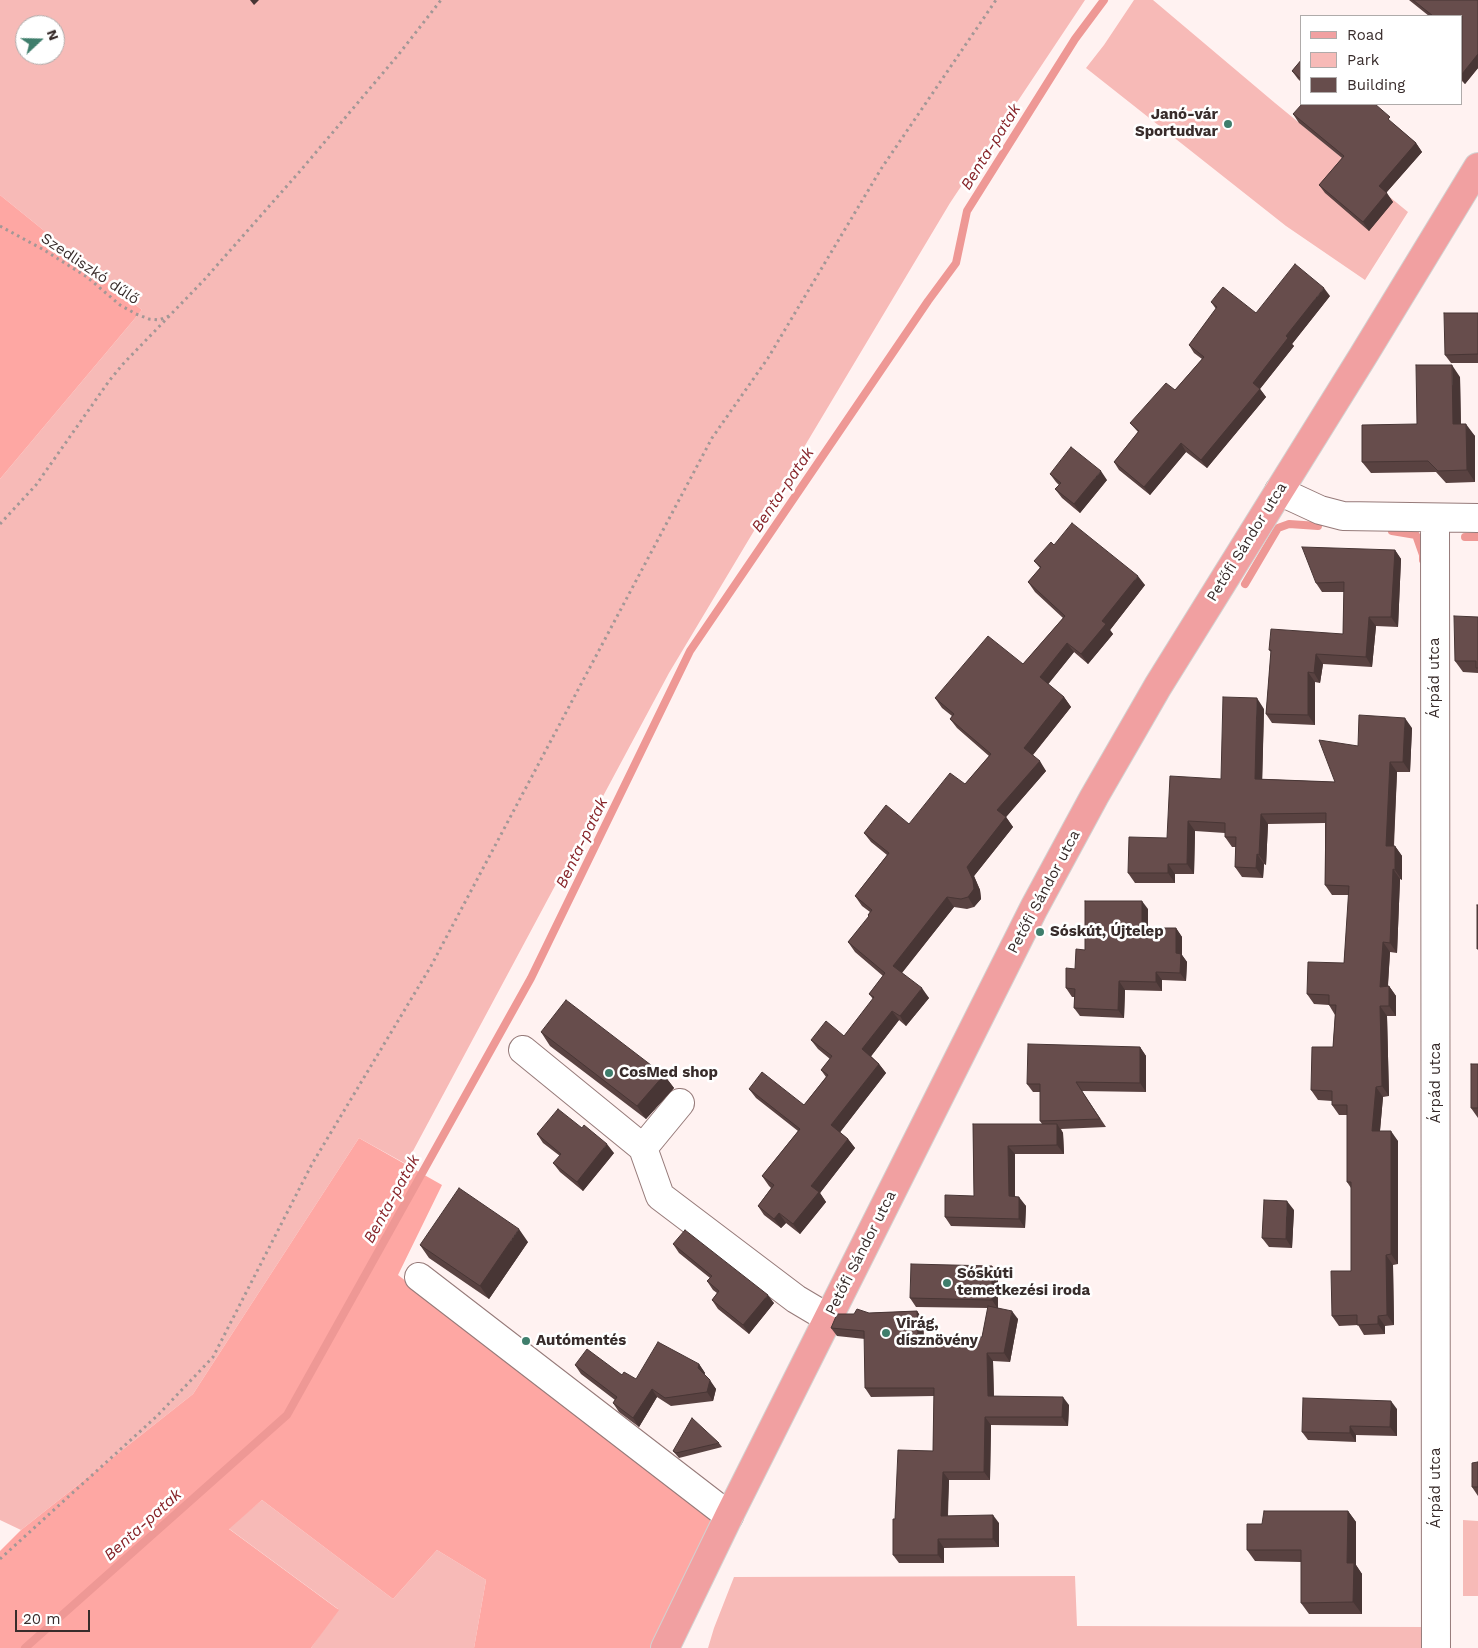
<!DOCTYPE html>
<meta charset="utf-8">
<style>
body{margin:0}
#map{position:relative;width:1478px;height:1648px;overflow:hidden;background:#fff2f1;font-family:"Work Sans",sans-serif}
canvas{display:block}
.legend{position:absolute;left:1300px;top:15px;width:162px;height:90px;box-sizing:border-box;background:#fff;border:1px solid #afabaa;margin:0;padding:6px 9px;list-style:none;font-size:15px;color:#382c2b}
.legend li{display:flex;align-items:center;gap:10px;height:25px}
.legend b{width:25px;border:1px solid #afabaa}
.north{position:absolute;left:15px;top:15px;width:50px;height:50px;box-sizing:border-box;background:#fff;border:1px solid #afabaa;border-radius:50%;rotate:69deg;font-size:14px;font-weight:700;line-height:20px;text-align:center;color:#382c2b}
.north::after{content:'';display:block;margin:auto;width:18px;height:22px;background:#3f7e6c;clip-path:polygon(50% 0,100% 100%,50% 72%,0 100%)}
.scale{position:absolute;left:15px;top:1610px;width:75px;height:22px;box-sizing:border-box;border:2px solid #382c2b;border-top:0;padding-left:6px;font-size:15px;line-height:18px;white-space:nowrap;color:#382c2b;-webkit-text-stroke:4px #fff;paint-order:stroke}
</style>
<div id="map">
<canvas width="1478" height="1648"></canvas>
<ul class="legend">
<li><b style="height:6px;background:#f1a0a1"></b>Road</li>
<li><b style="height:14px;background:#f7bab7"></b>Park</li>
<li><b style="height:14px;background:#674d4c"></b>Building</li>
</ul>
<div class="north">N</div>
<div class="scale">20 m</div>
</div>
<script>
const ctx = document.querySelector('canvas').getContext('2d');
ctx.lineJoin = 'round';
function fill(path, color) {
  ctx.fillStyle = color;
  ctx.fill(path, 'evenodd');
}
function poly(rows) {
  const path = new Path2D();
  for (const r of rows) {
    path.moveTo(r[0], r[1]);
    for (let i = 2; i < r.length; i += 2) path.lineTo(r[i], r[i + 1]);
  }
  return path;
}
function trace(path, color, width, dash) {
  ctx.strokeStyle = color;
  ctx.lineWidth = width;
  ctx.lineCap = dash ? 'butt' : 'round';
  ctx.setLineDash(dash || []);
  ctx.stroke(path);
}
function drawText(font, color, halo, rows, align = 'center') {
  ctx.font = font + ' "Work Sans",sans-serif';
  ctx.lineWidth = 5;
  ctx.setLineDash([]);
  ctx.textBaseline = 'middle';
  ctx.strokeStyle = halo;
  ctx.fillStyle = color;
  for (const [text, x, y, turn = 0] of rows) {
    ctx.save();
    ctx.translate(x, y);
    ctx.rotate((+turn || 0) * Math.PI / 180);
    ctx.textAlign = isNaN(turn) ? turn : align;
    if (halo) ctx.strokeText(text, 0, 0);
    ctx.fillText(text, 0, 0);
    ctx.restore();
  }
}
fill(poly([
 [0,0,1085,0,950,203,669,673,406,1164,359,1138,193,1394,21,1530,0,1520,0,479,142,310,0,195],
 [25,25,55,25,55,55,25,55],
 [1134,0,1153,0,1275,103,1408,212,1365,280,1286,226,1086,68,1104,45],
 [262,1500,393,1599,437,1550,486,1580,474,1648,311,1648,338,1609,228,1528],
 [1463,1520,1478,1521,1478,1596,1463,1596],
 [1075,1576,1077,1626,1426,1627,1426,1648,708,1648,714,1628,734,1577]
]), '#f7bab7');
fill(poly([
 [0,195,142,310,0,479],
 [359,1138,442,1185,398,1275,725,1526,665,1648,474,1648,486,1580,437,1550,393,1599,262,1500,229,1529,339,1610,311,1648,0,1648,0,1551,21,1530,193,1394]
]), '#fea7a3');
trace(poly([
 [1392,531,1416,535,1423,555,1423,560],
 [1465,537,1478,537],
 [1245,584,1278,528,1289,524,1318,526],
 [25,1648,287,1415,531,978,690,651,928,301,956,263,967,211,1075,39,1104,0]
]), '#ee9895', 8);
const minor = poly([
 [1279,491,1320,510,1343,516,1478,518],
 [1435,518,1436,1648],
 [523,1050,643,1148,660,1196,796,1299,828,1318],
 [643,1148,680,1103],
 [419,1277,729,1516]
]);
const major = poly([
 [665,1648,729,1516,1034,908,1094,797,1158,686,1363,356,1478,167]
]);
trace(minor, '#967a79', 30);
trace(major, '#d3d1d0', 30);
trace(poly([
 [0,226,44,250,87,277,120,305,136,314,149,319,159,320,169,316],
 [0,524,36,485,109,381,123,364,204,280,301,170,399,54,441,0],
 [0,1559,157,1416,213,1357,312,1164,431,966,712,438,768,358,881,169,996,0]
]), '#a39796', 3, [2.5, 4]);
trace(minor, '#fff', 28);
trace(major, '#f1a0a1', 28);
fill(poly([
 [1409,0,1478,0,1478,68,1465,84,1462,81,1462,16,1429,16],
 [1302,59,1302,83,1298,79,1292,71],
 [1293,114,1395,125,1416,143,1422,152,1386,193,1393,202,1369,231,1325,193,1319,185,1342,158,1299,123],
 [1330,296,1292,344,1294,346,1260,389,1266,397,1207,468,1186,452,1150,495,1119,470,1114,462,1138,432,1130,423,1175,390,1202,359,1194,353,1189,345,1216,309,1211,302,1256,313],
 [1478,313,1478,363,1451,363,1445,355],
 [1460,377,1461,424,1475,436,1475,482,1446,483,1436,472,1371,473,1362,462,1417,424],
 [1050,474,1107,480,1080,513,1062,498,1055,489,1059,485,1056,482],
 [1054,545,1145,585,1110,630,1113,634,1088,664,1074,652,1048,684,1064,697,1071,707,1033,755,1046,771,1006,817,1013,827,974,876,980,890,981,899,974,907,967,909,954,907,902,973,929,998,906,1026,899,1020,871,1056,879,1064,886,1073,840,1132,848,1139,855,1148,820,1193,826,1202,800,1234,786,1223,781,1228,764,1215,758,1206,771,1188,769,1186,762,1176,798,1131,756,1098,749,1089,804,1105,826,1077,821,1070,830,1059,818,1049,811,1040,844,1036,873,999,869,994,883,976,855,952,848,942,869,917,868,915,870,912,862,906,855,896,887,855,871,842,864,833,909,824,965,784,989,756,957,728,950,719,952,716,942,708,935,698,1023,664,1063,618,1035,592,1028,582,1040,568,1034,561],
 [1395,550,1401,559,1398,627,1376,626,1372,667,1323,664,1320,683,1315,682,1315,725,1272,723,1266,714,1271,652,1269,650,1343,634,1344,592,1322,592,1316,583],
 [1478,617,1478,673,1463,672,1455,661],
 [1264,709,1262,779,1335,782,1358,746,1412,728,1410,772,1397,772,1394,846,1395,846,1402,856,1402,880,1400,879,1397,953,1390,952,1388,986,1389,986,1396,996,1396,1016,1387,1016,1389,1096,1383,1097,1380,1131,1398,1141,1398,1264,1393,1265,1394,1325,1385,1326,1385,1334,1364,1335,1358,1325,1339,1326,1332,1316,1351,1271,1351,1188,1347,1182,1347,1115,1339,1115,1332,1105,1332,1101,1318,1100,1311,1090,1333,1047,1335,1015,1329,1005,1314,1004,1307,994,1344,963,1349,895,1332,895,1325,885,1325,823,1268,824,1266,865,1264,864,1263,878,1242,877,1235,867,1236,847,1232,847,1225,837,1225,833,1195,831,1194,874,1175,874,1175,883,1135,883,1128,873,1167,838,1221,779],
 [1148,909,1148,928,1176,928,1182,937,1182,955,1187,962,1186,981,1162,980,1162,991,1125,990,1124,1018,1080,1016,1074,1008,1075,997,1072,997,1066,988,1085,950],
 [541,1032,664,1075,674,1088,646,1119,550,1046],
 [1140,1047,1146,1056,1146,1092,1082,1091,1106,1127,1061,1129,1063,1133,1064,1154,1015,1154,1015,1197,1026,1206,1025,1228,951,1226,945,1217,974,1196,973,1124,1042,1124,1040,1121,1040,1092,1033,1092,1027,1084],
 [1478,1064,1478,1118,1471,1108],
 [537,1134,614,1153,583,1191,560,1172,553,1163,560,1156,543,1143],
 [1294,1210,1292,1248,1269,1247,1262,1238],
 [528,1242,489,1299,429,1258,420,1245],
 [673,1244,774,1303,749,1334,718,1309,712,1300,717,1293,713,1290,707,1281,710,1278,679,1253],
 [992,1266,998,1275,998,1308,1018,1319,1010,1362,993,1361,994,1396,1069,1405,1068,1426,991,1425,990,1480,949,1480,948,1516,999,1523,999,1547,944,1548,944,1563,899,1563,893,1555,895,1519,933,1451,934,1396,871,1397,865,1388,865,1339,837,1336,831,1328,869,1313,917,1311,923,1320,924,1338,982,1337,988,1308,916,1307,910,1298],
 [699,1364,705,1373,704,1374,716,1389,713,1401,671,1406,657,1397,639,1427,619,1412,613,1403,615,1400,581,1374,575,1365,622,1375,636,1379],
 [1397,1409,1397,1436,1356,1435,1356,1442,1308,1440,1302,1432],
 [719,1443,722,1447,679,1458,673,1451],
 [1478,1462,1478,1496,1472,1487],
 [1348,1511,1356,1522,1356,1565,1362,1574,1362,1614,1309,1614,1301,1603,1301,1562,1255,1561,1247,1550,1262,1524]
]), '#594241');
fill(poly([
 [250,0,259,0,254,5],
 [1478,54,1478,68,1465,84,1462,79,1462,74],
 [1416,143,1422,152,1385,194,1379,186],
 [1387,193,1393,202,1369,231,1363,222],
 [1324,288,1330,296,1292,344,1294,346,1259,390,1260,389,1266,397,1207,468,1201,460,1253,383,1286,336],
 [1452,365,1460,377,1461,436,1453,424],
 [1466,424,1475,436,1475,482,1467,470],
 [1181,443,1186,452,1150,495,1144,487],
 [1101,471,1107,480,1080,513,1074,504],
 [1395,550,1401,559,1398,627,1391,617],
 [1138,576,1145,585,1110,630,1113,634,1088,664,1081,654,1102,621],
 [1369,617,1376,626,1372,667,1366,657],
 [1067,643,1074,652,1046,687,1040,677],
 [1316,654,1323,664,1320,683,1314,673],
 [1308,672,1315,682,1315,725,1308,715],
 [1064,697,1071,707,1031,757,1024,748],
 [1257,698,1264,709,1262,789,1255,779],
 [1405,718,1412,728,1410,772,1403,762],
 [1040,761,1046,771,1006,817,1013,827,974,876,980,890,981,899,974,907,968,897,967,867,997,810],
 [1390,762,1397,772,1393,856,1386,846],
 [1261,814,1268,824,1266,865,1259,855],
 [1188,821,1195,831,1194,874,1187,864],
 [1395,846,1402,856,1402,880,1395,870],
 [1257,854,1264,864,1263,878,1256,868],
 [1168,864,1175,874,1175,883,1168,873],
 [1393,869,1400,879,1397,953,1390,943],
 [947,897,954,907,900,975,893,966],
 [1142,901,1148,909,1148,936,1142,928],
 [1176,928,1182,937,1182,955,1187,962,1186,981,1180,973,1176,953],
 [1383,942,1390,952,1387,997,1380,987],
 [1156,972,1162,980,1162,991,1156,982],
 [1119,981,1125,990,1124,1018,1118,1010],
 [1389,986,1396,996,1396,1016,1389,1006],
 [922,988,929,998,906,1026,900,1016],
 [1380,1006,1387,1016,1389,1096,1382,1086],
 [892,1011,899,1020,869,1059,862,1049],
 [1140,1047,1146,1056,1146,1092,1140,1083],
 [879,1064,886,1073,838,1135,831,1125],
 [664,1075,674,1088,646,1119,637,1106],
 [1376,1087,1383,1097,1379,1141,1372,1131],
 [1057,1124,1063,1133,1064,1154,1057,1145],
 [1391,1131,1398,1141,1398,1264,1391,1254],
 [848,1139,855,1148,820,1193,826,1202,800,1234,793,1224,811,1186],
 [607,1144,614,1153,583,1191,577,1182],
 [1008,1146,1015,1154,1015,1205,1009,1196],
 [1019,1197,1026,1206,1025,1228,1019,1219],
 [1287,1201,1294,1210,1292,1248,1286,1239],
 [779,1213,786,1223,781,1228,774,1219],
 [519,1229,528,1242,489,1299,480,1286],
 [1386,1255,1393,1265,1394,1325,1387,1315],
 [992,1266,998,1275,998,1309,992,1300],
 [768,1295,774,1303,749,1334,743,1325],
 [917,1311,923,1320,924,1346,918,1338],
 [1012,1311,1018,1319,1010,1362,1004,1353],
 [1378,1316,1385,1326,1385,1334,1378,1324],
 [987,1353,993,1361,994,1405,988,1396],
 [699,1364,705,1373,704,1376,698,1368],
 [710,1380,716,1389,713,1401,707,1392],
 [652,1389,657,1397,639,1427,633,1418],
 [1063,1397,1069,1405,1068,1426,1062,1417],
 [1391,1401,1397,1409,1397,1436,1390,1427],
 [985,1417,991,1425,990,1480,984,1472],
 [1350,1426,1356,1435,1356,1442,1350,1433],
 [943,1472,949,1480,947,1524,941,1516],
 [1348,1511,1356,1522,1356,1565,1362,1574,1362,1614,1353,1602,1347,1563],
 [993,1515,999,1523,999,1547,993,1539],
 [938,1539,944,1548,944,1563,938,1555]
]), '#483635');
const building = poly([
 [1413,0,1478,0,1478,54,1462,74,1462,16,1433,16,1413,0],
 [1302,59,1302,80,1292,71,1302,59],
 [1302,104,1375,104,1390,117,1388,119,1416,143,1379,186,1387,193,1363,222,1319,185,1344,156,1293,114,1302,104],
 [1295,264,1324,288,1286,336,1288,338,1253,383,1260,389,1201,460,1181,443,1144,487,1114,462,1139,431,1130,423,1166,383,1175,390,1204,357,1189,345,1217,307,1211,302,1223,287,1256,313,1295,264],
 [1444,313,1478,313,1478,354,1445,355,1444,313],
 [1416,365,1452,365,1453,424,1466,424,1467,470,1438,471,1428,461,1362,462,1362,425,1417,424,1416,365],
 [1071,447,1101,471,1074,504,1055,489,1061,483,1050,474,1071,447],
 [1072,523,1138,576,1102,621,1106,624,1081,654,1067,643,1040,677,1064,697,1024,748,1040,761,997,810,1006,817,967,867,973,880,974,889,968,897,961,899,947,897,893,966,922,988,900,1016,892,1011,862,1049,879,1064,831,1125,848,1139,811,1186,819,1192,793,1224,779,1213,774,1219,758,1206,774,1185,762,1176,800,1129,749,1089,762,1072,804,1105,828,1075,821,1070,832,1056,811,1040,826,1021,844,1036,874,997,869,994,885,973,848,942,869,916,868,915,872,910,855,896,889,853,864,833,886,805,909,824,950,773,965,784,991,754,950,719,954,714,935,698,988,636,1023,664,1065,616,1028,582,1041,567,1034,561,1051,542,1054,545,1072,523],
 [1302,547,1395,550,1391,617,1369,617,1366,657,1316,654,1314,673,1308,672,1308,715,1266,714,1271,650,1269,650,1271,629,1343,634,1344,582,1316,583,1302,547],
 [1454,616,1478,617,1478,668,1476,668,1476,661,1455,661,1454,616],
 [1223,697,1257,698,1255,779,1335,782,1319,740,1358,746,1359,715,1405,718,1403,762,1390,762,1386,846,1395,846,1395,870,1393,869,1390,943,1383,942,1380,987,1389,986,1389,1006,1380,1006,1382,1086,1376,1087,1372,1131,1391,1131,1391,1254,1386,1255,1387,1315,1378,1316,1378,1324,1357,1325,1357,1315,1332,1316,1331,1271,1351,1271,1351,1182,1347,1182,1347,1105,1332,1105,1332,1091,1311,1090,1312,1047,1333,1047,1336,1005,1329,1005,1329,995,1307,994,1308,962,1344,963,1349,886,1325,885,1326,813,1261,814,1259,855,1257,854,1256,868,1235,867,1236,837,1225,837,1225,823,1188,821,1187,864,1168,864,1168,873,1128,873,1129,837,1167,838,1170,776,1221,779,1223,697],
 [1085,901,1142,901,1142,928,1176,928,1176,953,1181,954,1180,973,1156,972,1156,982,1119,981,1118,1010,1074,1008,1075,989,1066,988,1066,968,1075,969,1076,949,1085,950,1085,901],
 [1477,905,1478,905,1478,949,1477,949,1477,905],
 [566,1000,664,1075,637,1106,541,1032,566,1000],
 [1028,1044,1140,1047,1140,1083,1076,1082,1100,1119,1040,1121,1040,1084,1027,1084,1028,1044],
 [1471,1064,1478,1064,1478,1108,1471,1108,1471,1064],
 [558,1109,582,1128,584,1125,607,1144,577,1182,553,1163,561,1154,537,1134,558,1109],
 [973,1124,1057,1124,1057,1145,1008,1146,1009,1196,1019,1197,1019,1219,945,1217,945,1195,974,1196,973,1124],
 [459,1188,519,1229,480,1286,420,1245,459,1188],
 [1264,1200,1287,1201,1286,1239,1262,1238,1264,1200],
 [685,1230,768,1295,743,1325,712,1300,719,1291,707,1281,712,1276,673,1244,685,1230],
 [911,1264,992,1266,992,1300,910,1298,911,1264],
 [988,1306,1012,1311,1004,1353,987,1353,988,1396,1063,1397,1062,1417,985,1417,984,1472,943,1472,941,1516,993,1515,993,1539,938,1539,938,1555,893,1555,893,1519,895,1519,898,1450,933,1451,934,1388,865,1388,864,1331,831,1328,837,1314,854,1314,857,1309,869,1313,917,1311,918,1338,982,1337,988,1306],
 [658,1342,699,1364,698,1368,710,1380,707,1392,665,1398,652,1389,633,1418,613,1403,617,1397,575,1365,587,1349,622,1375,624,1372,636,1379,658,1342],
 [1303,1398,1391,1401,1390,1427,1350,1426,1350,1433,1302,1432,1303,1398],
 [692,1418,719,1443,676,1453,673,1451,692,1418],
 [1478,1462,1478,1487,1472,1487,1472,1463,1478,1462],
 [1264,1511,1348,1511,1347,1563,1354,1563,1353,1602,1301,1603,1301,1550,1247,1550,1247,1524,1262,1524,1264,1511]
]);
fill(building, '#674d4c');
trace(building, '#483635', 1);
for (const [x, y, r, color] of [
 [1228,124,5,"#3f7e6c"],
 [1040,932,5,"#3f7e6c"],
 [609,1073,5,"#3f7e6c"],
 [947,1283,5,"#3f7e6c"],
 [886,1333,5,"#3f7e6c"],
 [526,1341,5,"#3f7e6c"]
]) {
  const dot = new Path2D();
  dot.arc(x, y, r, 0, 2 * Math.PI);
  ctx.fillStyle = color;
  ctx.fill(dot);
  trace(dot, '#fff', 2);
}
drawText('bold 15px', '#382c2b', '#fff', [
 ["Janó-vár",1218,115,"right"],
 ["Sportudvar",1218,132,"right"],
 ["Sóskút, Újtelep",1050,932],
 ["CosMed shop",619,1073],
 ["Sóskúti",957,1274],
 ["temetkezési iroda",957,1291],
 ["Virág,",896,1324],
 ["dísznövény",896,1341],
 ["Autómentés",536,1341]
], 'left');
drawText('15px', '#382c2b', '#fff', [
 ["Szedliszkó dűlő",90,269,34],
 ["Petőfi Sándor utca",1247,542,-58],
 ["Árpád utca",1435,678,-90],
 ["Petőfi Sándor utca",1044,892,-62],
 ["Árpád utca",1436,1083,-90],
 ["Petőfi Sándor utca",861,1253,-63],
 ["Árpád utca",1436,1488,-90]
]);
drawText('italic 16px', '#872429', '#fff', [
 ["Benta-patak",991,147,-58],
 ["Benta-patak",783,490,-56],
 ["Benta-patak",582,843,-64],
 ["Benta-patak",392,1199,-61],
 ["Benta-patak",143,1525,-42]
]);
</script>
